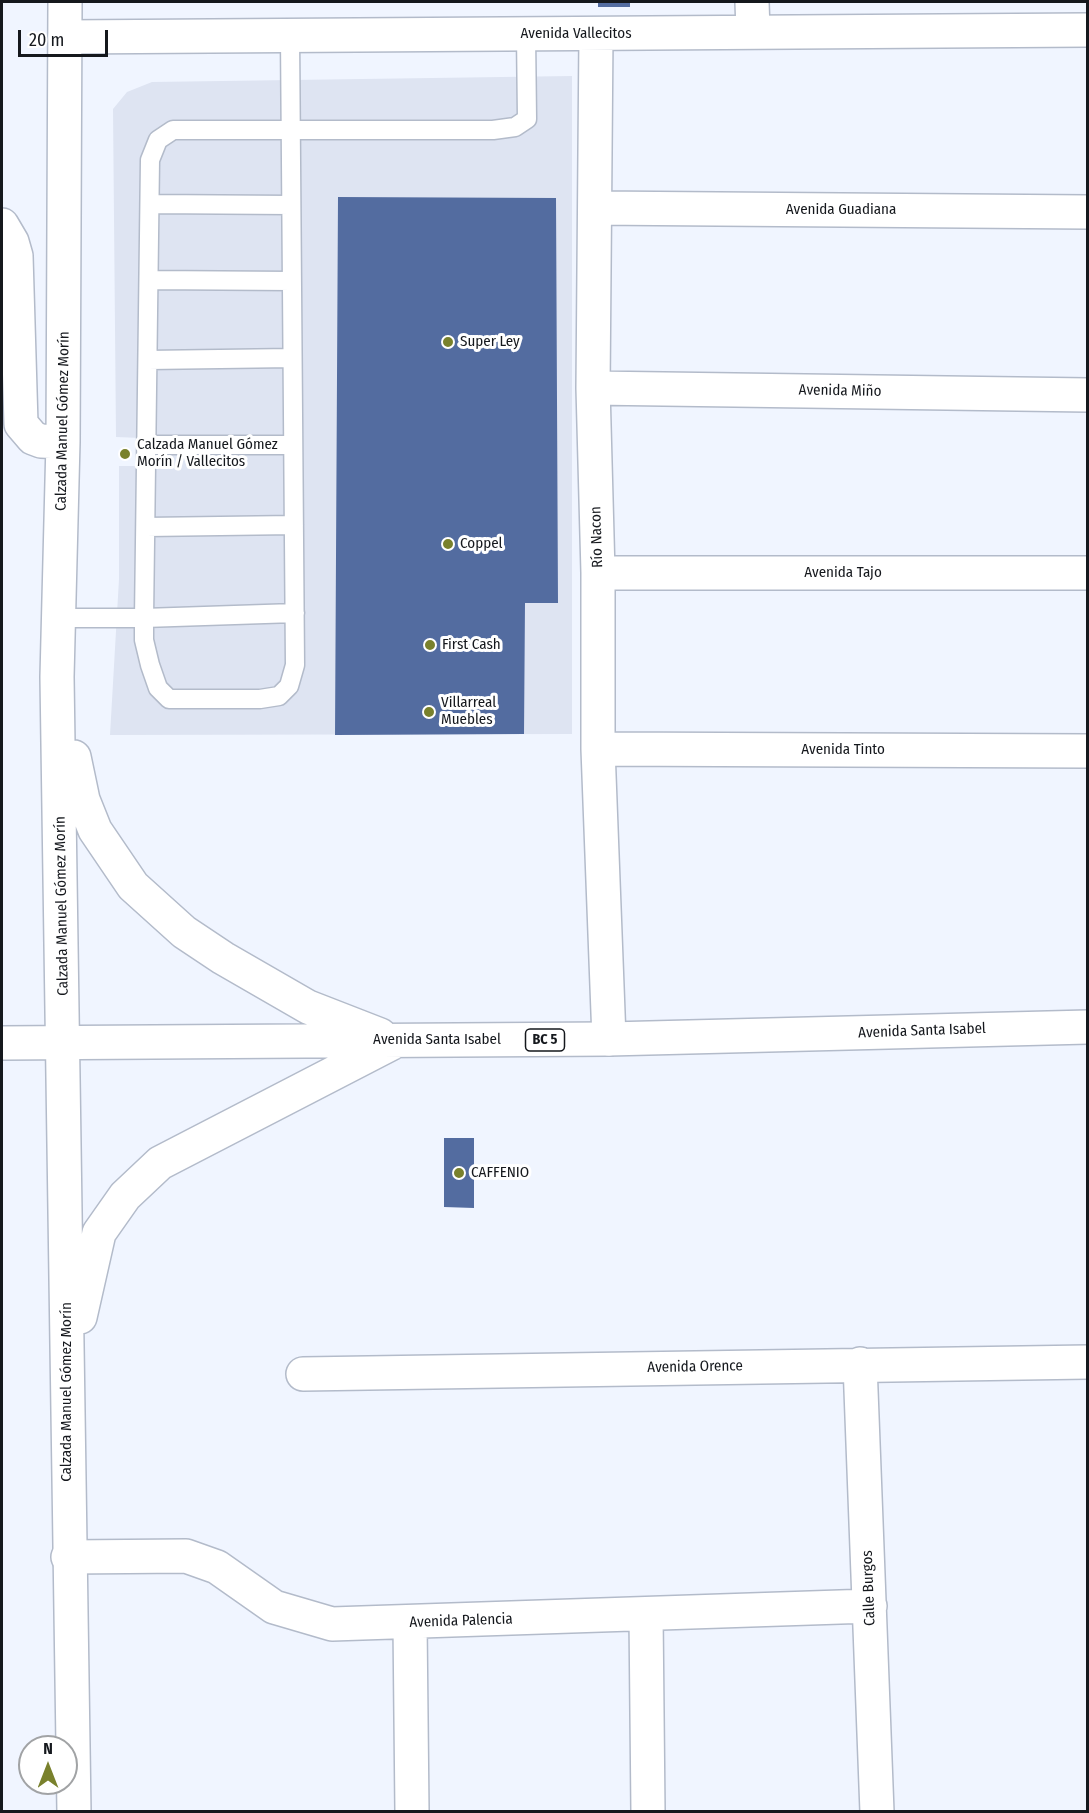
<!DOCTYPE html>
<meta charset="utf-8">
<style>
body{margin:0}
#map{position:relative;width:1089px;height:1813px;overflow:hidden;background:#f0f5ff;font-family:"Fira Sans Condensed",sans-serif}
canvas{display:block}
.frame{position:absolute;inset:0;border:3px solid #15181d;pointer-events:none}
.north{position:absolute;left:18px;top:1735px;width:60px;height:60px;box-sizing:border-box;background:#fff;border:2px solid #a1a3a5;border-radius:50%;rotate:0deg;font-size:16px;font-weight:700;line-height:24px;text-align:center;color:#15181d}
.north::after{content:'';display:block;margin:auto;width:21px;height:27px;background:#79812c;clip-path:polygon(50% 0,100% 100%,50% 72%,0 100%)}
.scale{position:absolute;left:18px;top:30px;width:90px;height:27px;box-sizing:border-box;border:3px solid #15181d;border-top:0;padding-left:8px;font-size:18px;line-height:21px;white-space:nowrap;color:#15181d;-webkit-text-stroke:4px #fff;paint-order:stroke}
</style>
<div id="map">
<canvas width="1089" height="1813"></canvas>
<div class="frame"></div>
<div class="north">N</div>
<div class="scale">20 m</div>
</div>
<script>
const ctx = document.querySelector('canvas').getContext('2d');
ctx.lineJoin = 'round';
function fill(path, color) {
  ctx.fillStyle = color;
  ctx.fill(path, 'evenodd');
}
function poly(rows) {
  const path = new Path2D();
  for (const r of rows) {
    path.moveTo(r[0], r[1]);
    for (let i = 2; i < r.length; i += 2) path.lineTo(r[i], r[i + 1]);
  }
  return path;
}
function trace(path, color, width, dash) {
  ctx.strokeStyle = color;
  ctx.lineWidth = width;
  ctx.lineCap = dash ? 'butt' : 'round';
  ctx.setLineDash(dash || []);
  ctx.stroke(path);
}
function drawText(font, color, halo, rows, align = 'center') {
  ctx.font = font + ' "Fira Sans Condensed",sans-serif';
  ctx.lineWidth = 6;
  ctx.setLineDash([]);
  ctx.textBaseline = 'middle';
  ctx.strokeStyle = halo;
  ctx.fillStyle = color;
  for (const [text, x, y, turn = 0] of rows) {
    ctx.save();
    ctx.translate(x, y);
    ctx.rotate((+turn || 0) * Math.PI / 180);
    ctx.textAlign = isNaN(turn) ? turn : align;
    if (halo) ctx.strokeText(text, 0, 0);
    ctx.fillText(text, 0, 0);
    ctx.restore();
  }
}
fill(poly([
 [572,76,572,734,110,735,119,579,119,466,137,466,141,438,116,437,113,109,127,92,152,82]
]), '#dee4f2');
fill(poly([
 [598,2,630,2,630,7,598,7],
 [338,197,556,198,558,603,525,603,524,734,335,735],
 [444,1138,474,1138,474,1208,444,1207]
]), '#536ca0');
const lane = poly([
 [150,204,291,205],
 [149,280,292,281],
 [148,360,292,358],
 [147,445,293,445],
 [146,527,294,525],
 [295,613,144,618,150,160,158,140,173,130,493,130,515,127,527,119,526,34],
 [59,618,144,618,144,640,150,665,158,688,169,699,260,699,279,696,289,686,295,665,290,36]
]);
const street = poly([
 [752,2,753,31],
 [596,34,593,388,598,573,598,749,609,1039],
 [65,37,1088,30],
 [595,208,1088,212],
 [593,388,1088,395],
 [598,573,1088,573],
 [598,749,1088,751],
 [860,1364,877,1812],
 [303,1374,1088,1362],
 [68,1557,186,1556,217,1567,274,1607,332,1624,870,1606],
 [646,1614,648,1812],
 [410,1623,412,1812]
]);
const primary = poly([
 [65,2,63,442,57,677,74,1812],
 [2,225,12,242,16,256,21,424,33,438,41,441,63,442],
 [74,757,83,800,95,830,133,886,184,932,223,958,308,1007,380,1035],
 [2,1043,609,1039,1088,1027],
 [80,1317,99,1233,125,1196,160,1163,392,1043]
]);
trace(lane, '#b3bbca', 21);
trace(street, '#b3bbca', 36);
trace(primary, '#b3bbca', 36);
trace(lane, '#fff', 18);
trace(street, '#fff', 33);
trace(primary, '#fff', 33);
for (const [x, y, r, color] of [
 [448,342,6,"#79812c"],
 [125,454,6,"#79812c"],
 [448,544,6,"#79812c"],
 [430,645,6,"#79812c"],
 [429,712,6,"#79812c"],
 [459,1173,6,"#79812c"]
]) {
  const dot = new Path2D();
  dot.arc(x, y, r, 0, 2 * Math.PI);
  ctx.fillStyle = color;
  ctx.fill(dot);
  trace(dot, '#fff', 2);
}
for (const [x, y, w] of [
 [545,1040,39]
]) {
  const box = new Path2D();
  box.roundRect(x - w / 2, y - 11, w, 22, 4.5);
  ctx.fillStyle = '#fff';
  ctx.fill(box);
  trace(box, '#15181d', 1.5);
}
drawText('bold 14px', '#15181d', null, [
 ["BC 5",545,1040]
]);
drawText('15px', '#15181d', '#fff', [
 ["Avenida Vallecitos",576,34],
 ["Avenida Guadiana",841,210],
 ["Avenida Miño",840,391,1],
 ["Calzada Manuel Gómez Morín",63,421,-89],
 ["Río Nacon",597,537,-92],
 ["Avenida Tajo",843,573],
 ["Avenida Tinto",843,750],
 ["Calzada Manuel Gómez Morín",62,906,-91],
 ["Avenida Santa Isabel",922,1031,-2],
 ["Avenida Santa Isabel",437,1040],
 ["Avenida Orence",695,1367,-1],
 ["Calzada Manuel Gómez Morín",67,1392,-90],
 ["Calle Burgos",869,1588,-92],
 ["Avenida Palencia",461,1621,-2]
]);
drawText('15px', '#15181d', '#fff', [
 ["Super Ley",460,342],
 ["Calzada Manuel Gómez",137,445],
 ["Morín / Vallecitos",137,462],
 ["Coppel",460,544],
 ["First Cash",442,645],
 ["Villarreal",441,703],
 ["Muebles",441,720],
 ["CAFFENIO",471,1173]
], 'left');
</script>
